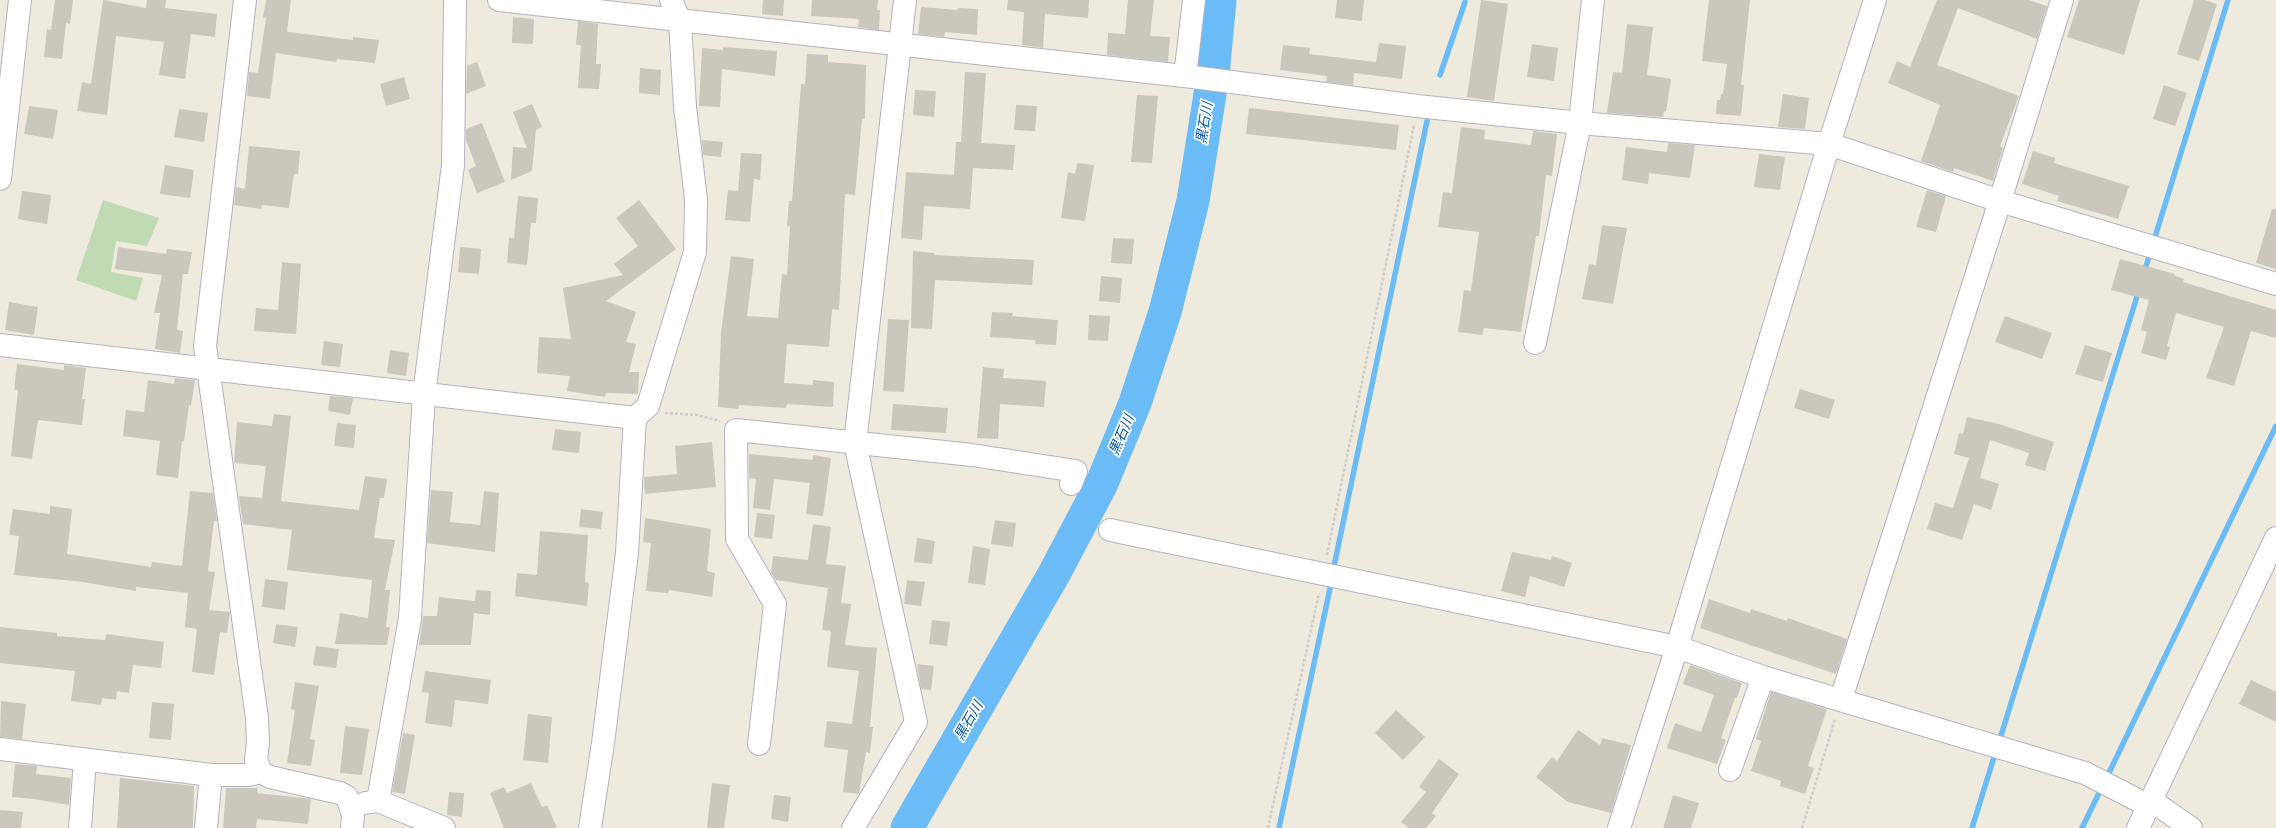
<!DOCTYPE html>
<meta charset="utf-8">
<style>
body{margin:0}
canvas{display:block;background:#efeade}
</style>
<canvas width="2276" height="828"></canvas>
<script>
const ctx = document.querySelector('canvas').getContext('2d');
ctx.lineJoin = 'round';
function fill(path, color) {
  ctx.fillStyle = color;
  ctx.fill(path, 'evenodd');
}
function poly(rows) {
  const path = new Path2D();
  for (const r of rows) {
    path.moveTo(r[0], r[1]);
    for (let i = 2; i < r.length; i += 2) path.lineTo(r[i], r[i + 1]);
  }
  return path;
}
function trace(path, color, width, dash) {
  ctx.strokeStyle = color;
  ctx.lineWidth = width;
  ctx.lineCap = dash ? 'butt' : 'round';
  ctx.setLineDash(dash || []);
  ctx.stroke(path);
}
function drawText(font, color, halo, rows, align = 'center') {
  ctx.font = font + ' "PT Sans","Noto Sans JP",sans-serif';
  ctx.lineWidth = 3.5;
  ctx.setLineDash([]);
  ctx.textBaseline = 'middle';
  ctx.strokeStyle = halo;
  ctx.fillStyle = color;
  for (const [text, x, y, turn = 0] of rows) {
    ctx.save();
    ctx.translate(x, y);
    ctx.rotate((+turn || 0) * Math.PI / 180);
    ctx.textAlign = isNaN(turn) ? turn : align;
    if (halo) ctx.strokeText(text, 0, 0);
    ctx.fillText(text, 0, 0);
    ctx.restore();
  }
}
fill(poly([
 [103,200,159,218,147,246,116,241,111,272,143,278,136,301,76,280]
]), '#c0dab4');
trace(poly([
 [1440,75,1465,2],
 [2155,237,2228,0],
 [2144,272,2150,254],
 [1333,571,1427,121],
 [1999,742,2139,290],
 [2106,779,2276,426],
 [1279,828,1332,579],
 [1972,828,1995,754],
 [2082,828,2102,787]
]), '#6bbcf6', 5.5);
trace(poly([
 [907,828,1054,574,1102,483,1135,403,1165,312,1193,201,1213,75,1220,0]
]), '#6bbcf6', 33);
fill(poly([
 [55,0,73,0,70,24,66,23,62,59,44,57,47,29,51,30],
 [103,0,146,8,147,0,166,0,165,8,217,14,215,37,191,34,185,79,159,75,164,42,116,36,107,115,77,111,82,82,91,84],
 [266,0,291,0,287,31,289,32,353,40,353,37,379,40,375,63,337,59,336,62,276,53,270,99,247,96,249,72,258,73,266,18,263,17],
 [763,0,784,0,783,16,762,14],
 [812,0,878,0,877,10,880,10,879,30,858,27,859,19,811,16],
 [1008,0,1089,0,1088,18,1045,14,1043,48,1022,45,1024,12,1007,10],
 [1128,0,1154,0,1150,36,1170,37,1168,62,1107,55,1108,33,1125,34],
 [1337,0,1364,0,1362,21,1335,18],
 [1481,0,1508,4,1494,101,1467,97],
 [1709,0,1750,0,1741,85,1744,85,1741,116,1716,114,1717,100,1720,100,1721,94,1723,94,1727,64,1702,61],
 [1937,0,2029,0,2047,6,2037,39,1958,8,1937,65,2019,96,2000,146,2003,148,1993,181,1954,168,1953,172,1921,161,1940,105,1888,83,1897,61,1910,67],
 [2079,0,2140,0,2124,55,2067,37],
 [2194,0,2205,0,2217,4,2199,61,2177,54],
 [921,7,957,10,958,8,978,9,977,35,945,32,944,37,918,34],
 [513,17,534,19,533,44,512,43],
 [578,21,598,24,596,64,601,64,599,89,578,88,581,45,576,45],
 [1627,24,1653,27,1647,75,1671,79,1666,112,1664,111,1663,117,1607,113,1613,72,1622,73],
 [1379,43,1406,46,1402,79,1354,73,1353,85,1326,82,1327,76,1280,70,1283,45,1310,48,1309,54,1376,62],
 [1532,44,1558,48,1554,81,1527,77],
 [723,47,777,51,775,76,722,69,720,107,699,106,702,48,723,50],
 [807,54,828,55,828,62,866,65,865,119,862,119,855,195,845,194,839,310,832,309,829,347,787,344,784,383,813,385,813,380,834,382,833,407,787,404,786,408,739,405,738,409,718,407,721,333,731,256,754,259,747,316,778,318,782,274,787,275,790,226,787,226,789,201,792,201,801,84,805,84],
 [477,62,486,86,466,94,467,66],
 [640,68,661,70,660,95,639,93],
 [965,72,986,73,981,143,1015,145,1013,170,973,168,970,209,924,206,922,240,901,238,906,172,954,175,956,142,961,142],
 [404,77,410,99,386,106,380,84],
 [2164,85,2187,93,2175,126,2153,119],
 [915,90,936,91,934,117,913,115],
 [1783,94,1809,98,1805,129,1778,127],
 [1137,95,1158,96,1152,163,1131,162],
 [532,104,542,127,536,130,532,171,511,180,513,147,527,148,513,112],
 [1016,105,1037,106,1035,131,1014,130],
 [29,106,58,110,53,139,24,134],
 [1249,108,1399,125,1396,150,1246,134],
 [179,109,208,113,204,142,174,137],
 [482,123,505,182,477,193,468,170,476,166,466,140,466,129],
 [1461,127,1485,130,1484,139,1531,145,1533,131,1557,134,1552,176,1546,175,1539,236,1536,236,1521,332,1484,328,1482,335,1458,332,1464,290,1471,291,1479,232,1438,227,1443,192,1452,193],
 [702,140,723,142,721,157,703,155],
 [1668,143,1695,145,1690,178,1649,173,1648,184,1622,180,1626,147,1667,152],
 [249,146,300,151,298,174,294,174,289,208,262,205,261,209,234,205,236,187,245,189],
 [2033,151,2055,158,2054,163,2129,186,2118,219,2057,201,2059,196,2022,184],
 [741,153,762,154,760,180,754,179,750,222,725,220,728,190,738,191],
 [1759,154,1785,157,1780,190,1754,187],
 [1077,163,1094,165,1085,221,1061,218,1068,172,1075,174],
 [165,165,194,170,190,198,160,194],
 [1927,190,1946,196,1936,232,1916,227],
 [22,191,51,195,47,224,18,219],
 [518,196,538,198,536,223,531,223,527,265,507,263,509,238,514,238],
 [639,200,676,249,606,301,636,312,626,342,636,344,629,372,639,372,638,394,606,393,605,397,567,391,570,376,537,373,539,337,571,339,563,288,623,275,614,264,638,246,616,218],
 [2272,209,2276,209,2276,269,2256,263],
 [1602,225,1627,228,1613,304,1582,299,1589,264,1596,265],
 [1113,238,1134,239,1132,264,1111,263],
 [118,247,166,254,167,249,192,252,188,274,183,274,177,330,183,331,180,353,155,349,160,313,154,313,162,275,115,269],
 [460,247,481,249,479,274,458,272],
 [913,251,934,253,934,255,1034,260,1032,285,935,280,932,329,911,328],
 [2120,259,2175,274,2175,276,2184,279,2183,282,2276,310,2276,338,2251,331,2234,386,2206,378,2224,327,2176,313,2167,346,2170,347,2166,360,2141,353,2147,332,2141,330,2149,300,2111,290],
 [282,262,301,264,296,334,254,331,256,308,278,310],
 [1101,276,1122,278,1120,303,1099,301],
 [9,302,38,307,34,335,5,330],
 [992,312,1013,313,1012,316,1058,320,1056,345,1035,344,1035,340,990,337],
 [1089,315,1110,316,1108,341,1088,340],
 [2005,316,2052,333,2042,359,1995,342],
 [888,319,909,320,904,392,883,391],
 [324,341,343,344,340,367,321,365],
 [2085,345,2112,353,2103,382,2075,374],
 [390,350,409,353,406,376,387,373],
 [17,364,64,370,64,365,86,368,82,399,85,399,82,425,38,420,32,459,11,456,18,390,14,390],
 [983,367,1004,369,1003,378,1046,381,1044,407,1000,404,998,439,977,438],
 [175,378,195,380,191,406,189,405,184,441,182,441,178,478,156,475,160,441,123,436,126,410,144,412,148,380,174,384],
 [1800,389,1835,400,1829,419,1794,408],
 [330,396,353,398,350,415,328,411],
 [893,404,948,408,946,433,891,430],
 [274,414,291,416,281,501,359,510,365,476,387,479,384,498,380,498,374,538,395,540,385,590,390,590,386,627,390,627,387,645,335,644,340,613,368,618,372,580,287,570,292,530,243,524,239,496,262,498,266,466,234,463,237,422,272,426],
 [1967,417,1999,424,2054,442,2045,471,2025,465,2029,453,1990,440,1980,478,1999,484,1991,510,1974,504,1962,540,1927,529,1935,503,1953,508,1969,458,1954,454,1959,433,1963,434],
 [337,423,356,425,354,448,334,446],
 [555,429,581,432,579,453,552,450],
 [712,442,716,487,645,494,644,477,677,474,675,446],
 [749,454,813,460,813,455,831,458,823,516,806,514,810,483,774,479,770,510,753,508,756,479,749,478],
 [431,490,453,492,450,522,480,525,484,491,499,493,495,552,427,543],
 [190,491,213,493,217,521,214,521,208,571,215,572,209,610,230,612,227,633,220,632,214,675,192,672,197,629,185,627,188,593,136,587,136,591,83,582,14,575,19,536,9,535,13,509,50,514,50,506,72,509,67,554,151,567,152,562,182,566],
 [581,509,603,512,601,529,579,527],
 [757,513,775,515,772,539,754,537],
 [645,518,711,529,707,571,715,573,712,597,669,590,668,593,646,591,651,543,643,542],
 [995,520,1016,523,1013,547,991,544],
 [813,524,831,527,826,564,846,566,841,603,851,604,845,645,877,648,870,727,873,727,870,753,866,752,859,794,843,792,848,750,824,747,827,721,852,724,859,671,827,667,831,631,822,630,828,588,776,580,771,573,773,556,808,560],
 [540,531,588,535,585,582,589,583,587,606,515,596,517,573,537,575],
 [917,538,935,541,932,564,914,562],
 [973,546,990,549,985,585,968,583],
 [1512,552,1551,560,1552,556,1572,563,1564,587,1530,576,1525,597,1501,591],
 [265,579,288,582,285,610,262,607],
 [907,580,925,582,921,606,904,604],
 [476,590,491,591,490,615,474,613],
 [439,597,475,601,471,645,419,645,423,616,437,616],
 [1709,599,1750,613,1751,609,1787,621,1788,618,1847,639,1836,674,1700,628],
 [932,620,950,622,947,646,929,644],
 [276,624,298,627,295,647,273,643],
 [0,627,57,633,57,636,105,640,106,634,164,642,161,668,133,665,129,693,117,691,116,700,102,698,101,705,71,701,75,671,0,663],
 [316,646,339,649,336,668,313,665],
 [917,664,934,666,931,690,921,689],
 [1690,665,1742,683,1737,698,1735,698,1721,738,1726,740,1717,764,1667,748,1675,723,1701,732,1714,695,1683,684],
 [425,671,491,680,488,704,455,700,452,727,425,723,429,693,422,692],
 [2251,680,2276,692,2276,722,2239,704],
 [295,682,319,686,310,739,315,740,311,766,287,763,295,710,291,709],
 [1771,692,1827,709,1808,766,1814,768,1805,794,1780,786,1781,781,1751,771,1761,741,1756,739],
 [1,701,26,704,22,739,0,737],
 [152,702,174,704,171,740,149,738],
 [1396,710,1425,737,1403,760,1375,733],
 [528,714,552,717,548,763,523,760],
 [345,726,369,729,362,775,340,773],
 [1578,730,1600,745,1602,738,1631,745,1611,813,1568,802,1536,777,1552,757,1557,761],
 [403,733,415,735,405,794,392,792],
 [1439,759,1459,774,1432,813,1436,816,1426,828,1409,828,1401,822,1426,792,1419,787],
 [15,764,37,766,36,774,71,778,69,805,34,799,12,797],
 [120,778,194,786,193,828,117,828],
 [531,783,542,807,547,805,557,828,504,828,490,793,504,787,507,793],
 [712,783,730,785,724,828,707,828],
 [226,788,258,788,257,793,311,799,308,824,257,819,256,828,223,828],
 [449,792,464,793,462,817,447,815],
 [774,795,791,797,788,822,771,819],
 [1673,795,1699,803,1691,828,1663,828],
 [0,810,23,812,21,828,0,828]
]), '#cac7bd');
const minor = poly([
 [245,0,205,346,257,718,258,742,256,760,261,772,270,777,340,793,347,797,353,815,352,828],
 [499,0,1193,77,1417,106,1580,123,1829,144,2000,201,2276,284],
 [1185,76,1194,0],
 [0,179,20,0],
 [1535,343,1580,123,1593,0],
 [0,345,635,418],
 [1110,530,1677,647,1763,677,2085,773,2149,806],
 [1841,699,2000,201,2062,0],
 [759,744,775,604,737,539,736,430,972,455,1076,471,1071,484],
 [0,749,211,775,248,775,261,772],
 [1730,770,1763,677],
 [378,801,410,618,424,395,453,165,455,0],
 [2152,801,2191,828],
 [365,803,378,801,444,828],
 [80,828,85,760],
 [206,828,211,775],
 [590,828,603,743,627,553,635,418,648,406,695,252,696,199,685,107,680,21,671,0],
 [853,828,916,722,855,443,905,0],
 [1619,828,1677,647,1829,144,1875,0],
 [2138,828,2276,538]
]);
trace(minor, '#b2b2c1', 24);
trace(poly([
 [665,413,697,415,720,421],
 [1327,555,1414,125],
 [1268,828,1319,593],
 [1802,828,1835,719]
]), '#ccc', 2.5, [3, 2]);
trace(minor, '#fff', 22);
drawText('italic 14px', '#0556a8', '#fff', [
 ["黒石川",1205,123,-81],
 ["黒石川",1122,435,-67],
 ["黒石川",969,721,-60]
]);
</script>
